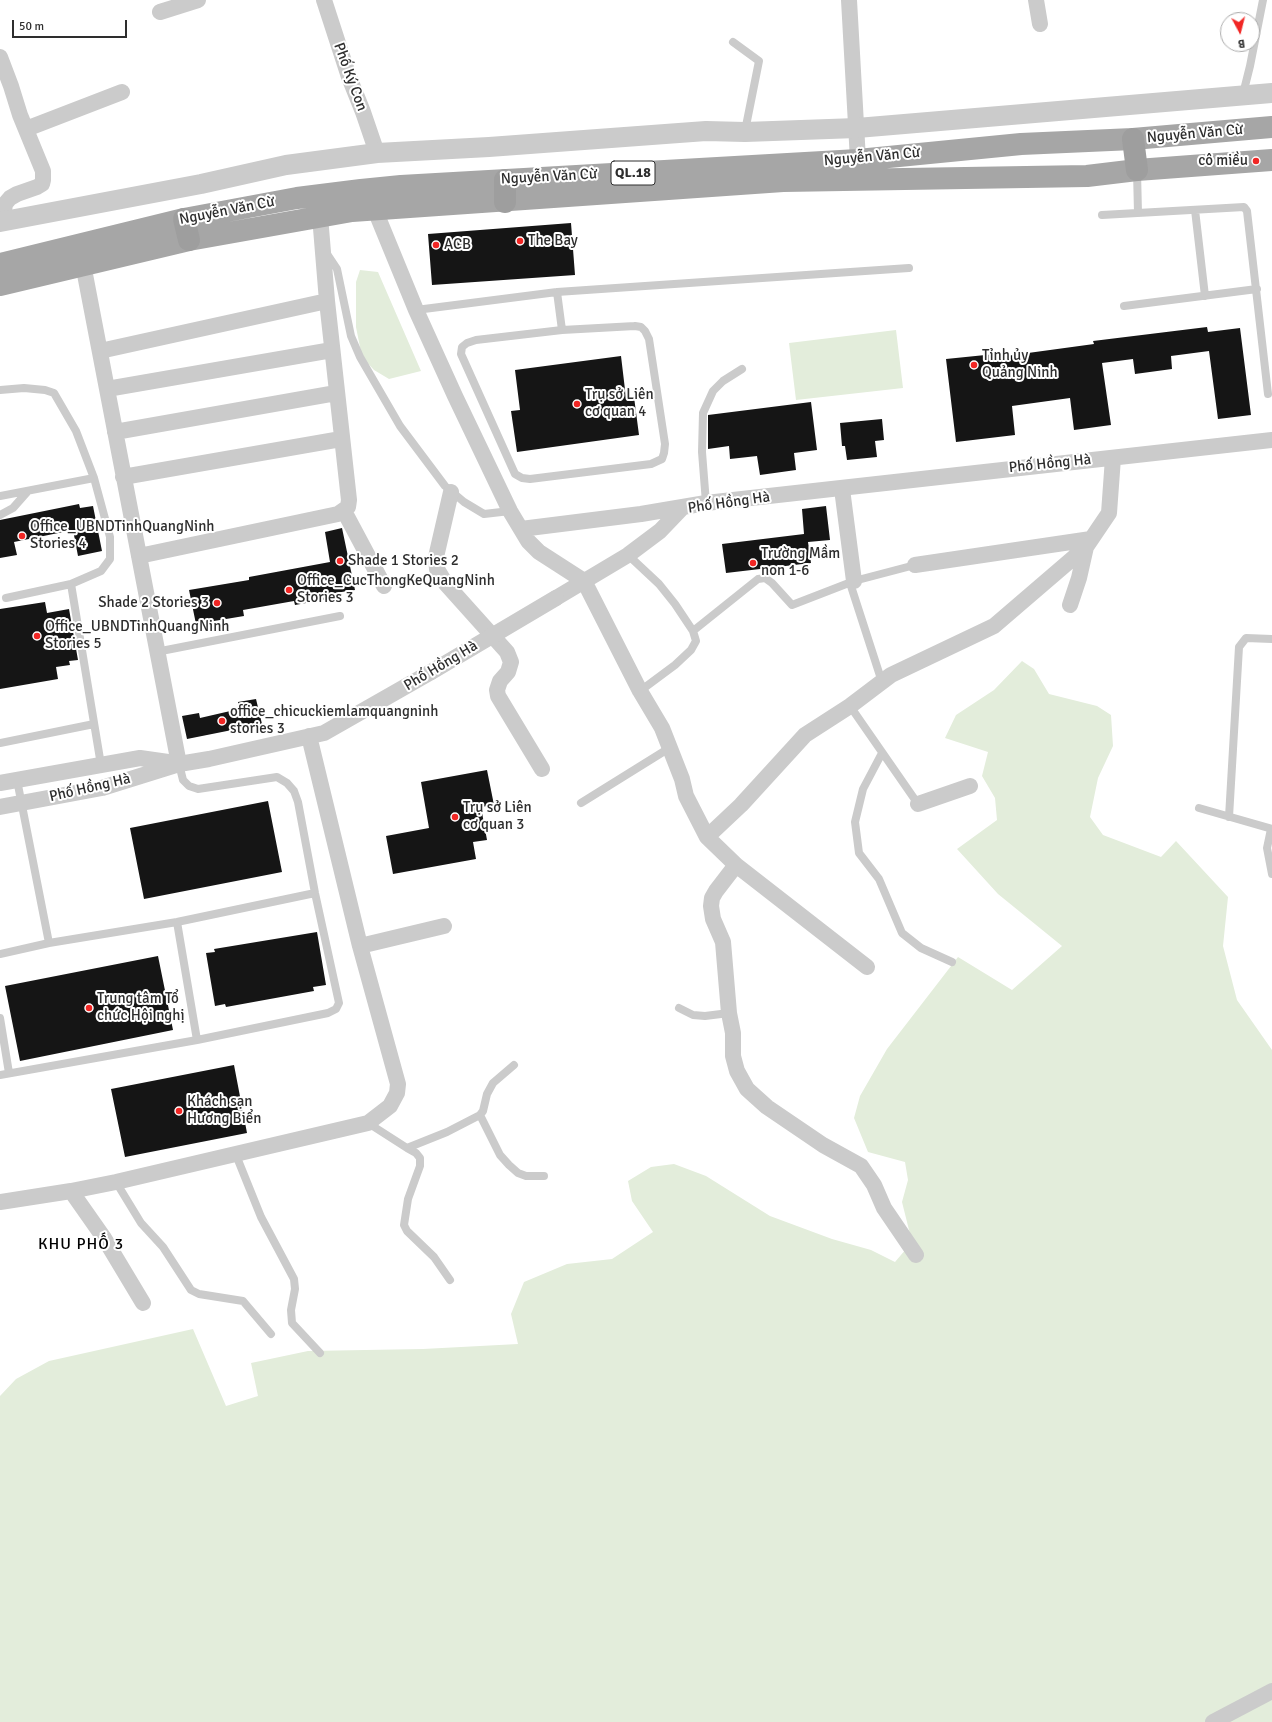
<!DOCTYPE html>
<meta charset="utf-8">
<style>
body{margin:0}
#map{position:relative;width:1272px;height:1722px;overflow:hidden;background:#fff;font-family:Signika,sans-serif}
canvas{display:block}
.north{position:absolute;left:1220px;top:12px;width:40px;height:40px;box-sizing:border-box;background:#fff;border:1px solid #ababab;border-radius:50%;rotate:173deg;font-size:11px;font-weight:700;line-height:16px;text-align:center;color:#2e2e2e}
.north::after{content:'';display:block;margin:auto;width:14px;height:18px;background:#f12624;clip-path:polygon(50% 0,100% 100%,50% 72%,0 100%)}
.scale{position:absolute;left:12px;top:20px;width:115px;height:18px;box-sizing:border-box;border:2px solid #2e2e2e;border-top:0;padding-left:5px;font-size:12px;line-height:14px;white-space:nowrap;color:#2e2e2e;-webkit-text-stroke:3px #fff;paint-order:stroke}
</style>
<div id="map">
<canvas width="1272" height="1722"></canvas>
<div class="north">B</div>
<div class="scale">50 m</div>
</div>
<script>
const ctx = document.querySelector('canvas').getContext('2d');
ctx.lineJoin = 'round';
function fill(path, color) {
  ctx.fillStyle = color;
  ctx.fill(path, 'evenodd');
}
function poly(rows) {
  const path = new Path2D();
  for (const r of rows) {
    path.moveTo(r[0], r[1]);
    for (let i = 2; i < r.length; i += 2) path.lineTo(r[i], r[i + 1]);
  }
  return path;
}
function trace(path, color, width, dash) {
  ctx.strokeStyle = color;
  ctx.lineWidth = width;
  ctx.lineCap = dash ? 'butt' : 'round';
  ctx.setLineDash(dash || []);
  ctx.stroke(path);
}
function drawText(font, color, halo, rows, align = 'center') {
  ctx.font = font + ' Signika,sans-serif';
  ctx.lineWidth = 4;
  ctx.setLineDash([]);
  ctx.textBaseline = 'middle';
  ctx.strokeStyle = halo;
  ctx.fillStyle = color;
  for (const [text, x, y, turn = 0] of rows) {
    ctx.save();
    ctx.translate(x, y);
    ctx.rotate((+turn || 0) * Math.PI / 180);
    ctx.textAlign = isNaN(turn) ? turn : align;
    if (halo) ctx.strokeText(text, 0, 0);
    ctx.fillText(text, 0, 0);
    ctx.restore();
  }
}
fill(poly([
 [360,270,378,272,421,371,389,379,374,370,362,357,356,327,356,282],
 [896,330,903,388,796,400,789,343],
 [1022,661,1034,669,1049,694,1097,706,1111,715,1113,746,1098,778,1090,817,1103,835,1161,857,1176,841,1228,897,1223,946,1237,1000,1272,1050,1272,1722,0,1722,0,1396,16,1379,49,1361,193,1329,226,1406,258,1396,251,1363,308,1351,423,1349,518,1344,511,1314,524,1282,567,1264,612,1259,653,1232,632,1201,628,1181,651,1167,674,1164,706,1176,770,1216,832,1239,871,1250,895,1262,912,1242,902,1202,908,1180,905,1162,868,1152,854,1118,860,1096,887,1049,958,957,1012,990,1062,946,998,894,957,849,997,820,995,798,982,776,988,752,945,738,956,715,994,690]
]), '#e3eddb');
fill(poly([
 [571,223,575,275,432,285,428,234],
 [1207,327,1208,332,1240,328,1251,415,1218,419,1209,351,1171,356,1172,369,1135,374,1133,359,1102,363,1111,425,1074,430,1070,398,1012,406,1015,435,956,442,946,359,1005,353,1006,356,1094,344,1093,341],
 [621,356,626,398,634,397,639,435,517,452,511,411,520,410,515,370],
 [811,402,817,450,794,453,796,470,760,475,757,456,730,459,729,446,708,449,708,415],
 [882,419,884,440,875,441,877,457,847,460,845,446,842,446,840,423],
 [79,504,80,508,93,506,102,551,78,556,73,530,14,542,17,555,0,558,0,520],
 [826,506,830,540,808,542,811,563,726,573,722,544,804,534,802,509],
 [342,528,355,590,328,594,328,599,295,605,294,601,243,610,244,616,196,624,189,590,249,580,249,577,330,562,325,532],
 [45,602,47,613,69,609,78,660,69,661,70,665,56,667,58,679,0,689,0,609],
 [256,699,262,724,187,739,182,716,199,713,200,718,239,709,238,702],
 [487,770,494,805,481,807,487,840,473,842,476,859,393,874,386,836,429,828,421,782],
 [268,801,282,872,144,899,130,828],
 [317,932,326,985,313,987,314,991,226,1007,225,1004,215,1006,206,953,215,952,214,949],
 [158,956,173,1030,20,1061,5,986],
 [234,1065,247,1133,125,1157,111,1089]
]), '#151515');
trace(poly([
 [733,42,759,61,745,131],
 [1243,94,1250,66,1263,0],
 [1137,171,1138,213],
 [1195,210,1205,296],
 [1102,215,1244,207,1247,211,1268,394],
 [325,251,337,269,351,336,360,357,400,426,445,486,464,502,484,514,510,511],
 [557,292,562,330],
 [1124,306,1257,289],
 [416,310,557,292,909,268],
 [635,326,641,327,645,331,649,339,665,444,664,453,662,459,651,464,530,479,522,478,515,474,461,354,462,347,467,343,476,340,562,330,635,326],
 [0,390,24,388,45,390,54,393,76,431,94,478,110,537,110,559,101,571,71,584,6,598],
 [0,496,94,478],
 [706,503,702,452,703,413,713,391,723,381,742,369],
 [0,515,13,508,28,491],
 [628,555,659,584,675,604,693,631,696,641,691,650,675,665,640,691],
 [850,583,882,682],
 [71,584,101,765],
 [693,631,758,579,765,578,772,583,792,605,854,581,915,565],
 [156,652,340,616],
 [850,706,918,804],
 [0,743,94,724],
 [882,753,863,789,855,822,859,853,879,879,902,933,921,948,952,962],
 [17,780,49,943],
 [581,803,671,747],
 [1199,808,1272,829],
 [1229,817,1239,647,1246,638,1272,639],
 [1271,829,1267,848,1272,874],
 [177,922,197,1040],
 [0,954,49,943,177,922,315,893],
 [679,1008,693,1015,705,1016,729,1013],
 [0,1018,9,1073],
 [0,1075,197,1040,328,1013,336,1009,339,1003,315,893,298,802,294,791,287,783,277,777,198,789,189,786,183,780,179,764],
 [480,1115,500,1155,509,1165,518,1173,526,1176,544,1176],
 [368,1123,407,1148,447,1132,480,1115,483,1111,487,1094,493,1083,514,1065],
 [407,1148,416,1153,420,1158,420,1166,408,1199,404,1225,407,1231,434,1257,450,1280],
 [236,1155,261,1217,294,1279,295,1289,291,1310,292,1323,320,1353],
 [116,1182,141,1223,163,1247,191,1290,199,1294,243,1301,271,1334]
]), '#cbcbcb', 8);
trace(poly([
 [324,0,349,77,363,112,377,153],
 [849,0,858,160],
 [1036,0,1040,24],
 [160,12,198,0],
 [0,57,11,86,20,115,43,171,43,180,42,184,37,187,17,194,10,198,5,204,4,211,6,221],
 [26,129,122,92],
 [375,210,416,310,455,396,510,511,528,541,539,552,584,581,640,691,662,728,682,779,686,796,707,837,736,865,867,967],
 [83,264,179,764],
 [100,351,327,301],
 [107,389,332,350],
 [115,432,336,393],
 [123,477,341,439],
 [842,489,854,581],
 [451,492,436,557,437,569,446,584,507,652,511,662,508,672,500,681,497,690,498,696,542,769],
 [344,511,384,586],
 [521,529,641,514,706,503,1272,440],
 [139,556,338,514,348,507,349,500,327,301,320,216],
 [915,565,1091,539],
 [556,598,628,555,660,531,683,507],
 [1070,605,1079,578,1086,547],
 [0,783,140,758,175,763],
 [918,804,970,786],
 [0,807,102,788,179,764,209,759,324,733,431,672],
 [707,837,741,805,805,735,850,706,891,675,994,626,1086,547,1109,513,1113,458],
 [736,865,716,891,712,898,711,906,713,919,723,942,729,1013,733,1033,733,1056,737,1071,747,1089,767,1107,823,1145,861,1166,874,1185,884,1208,916,1255],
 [360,946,444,926],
 [71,1191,104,1238,143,1303],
 [0,1202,71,1191,116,1182,368,1123,390,1106,397,1093,398,1084,360,946,309,736],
 [1213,1722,1272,1691]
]), '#cbcbcb', 16);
trace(poly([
 [0,222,201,184,286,165,377,153,489,147,706,131,745,132,857,128,1272,93]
]), '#cbcbcb', 20);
trace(poly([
 [0,264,184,219,297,198,361,190,401,186,858,160,1021,144,1133,139,1272,127],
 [0,285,189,240,352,211,783,181,1087,176,1137,170,1272,160]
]), '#a6a6a6', 22);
trace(poly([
 [1133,139,1137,170],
 [505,180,505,202],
 [184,219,189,240]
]), '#9e9e9e', 22);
trace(poly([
 [431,672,556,598]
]), '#cbcbcb', 16);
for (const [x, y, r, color] of [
 [1256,161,4,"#f12624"],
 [520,241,4,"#f12624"],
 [436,245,4,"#f12624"],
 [974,365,4,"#f12624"],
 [577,404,4,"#f12624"],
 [22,536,4,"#f12624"],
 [340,561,4,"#f12624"],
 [753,563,4,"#f12624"],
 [289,590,4,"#f12624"],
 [217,603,4,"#f12624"],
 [37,636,4,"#f12624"],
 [222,721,4,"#f12624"],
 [455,817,4,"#f12624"],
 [89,1008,4,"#f12624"],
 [179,1111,4,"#f12624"]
]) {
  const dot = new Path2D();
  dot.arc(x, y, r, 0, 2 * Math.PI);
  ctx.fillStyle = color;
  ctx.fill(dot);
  trace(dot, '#fff', 1.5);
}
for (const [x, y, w] of [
 [633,173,44]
]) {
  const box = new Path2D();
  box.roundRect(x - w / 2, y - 12, w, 24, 3);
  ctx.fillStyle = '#fff';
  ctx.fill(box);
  trace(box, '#2e2e2e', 1);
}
drawText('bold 14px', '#2e2e2e', null, [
 ["QL.18",633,173]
]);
drawText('15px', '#2e2e2e', '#fff', [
 ["Phố Ký Con",350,77,70],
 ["Nguyễn Văn Cừ",1195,134,-5],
 ["Nguyễn Văn Cừ",872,157,-5],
 ["Nguyễn Văn Cừ",549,177,-3],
 ["Nguyễn Văn Cừ",227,211,-11],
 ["Phố Hồng Hà",1050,464,-6],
 ["Phố Hồng Hà",729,503,-8],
 ["Phố Hồng Hà",441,666,-31],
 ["Phố Hồng Hà",90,788,-13]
]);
drawText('15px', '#2e2e2e', '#fff', [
 ["cô miều",1248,161,"right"],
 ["The Bay",528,241],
 ["ACB",444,245],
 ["Tỉnh ủy",982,356],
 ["Quảng Ninh",982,373],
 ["Trụ sở Liên",585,395],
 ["cơ quan 4",585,412],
 ["Office_UBNDTinhQuangNinh",30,527],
 ["Stories 4",30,544],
 ["Trường Mầm",761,554],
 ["non 1-6",761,571],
 ["Shade 1 Stories 2",348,561],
 ["Office_CucThongKeQuangNinh",297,581],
 ["Stories 3",297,598],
 ["Shade 2 Stories 3",209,603,"right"],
 ["Office_UBNDTinhQuangNinh",45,627],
 ["Stories 5",45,644],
 ["office_chicuckiemlamquangninh",230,712],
 ["stories 3",230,729],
 ["Trụ sở Liên",463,808],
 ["cơ quan 3",463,825],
 ["Trung tâm Tổ",97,999],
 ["chức Hội nghị",97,1016],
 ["Khách sạn",187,1102],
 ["Hương Biển",187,1119]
], 'left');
ctx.letterSpacing = '1px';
drawText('16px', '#000', '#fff', [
 ["KHU PHỐ 3",81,1245]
]);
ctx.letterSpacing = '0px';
</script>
